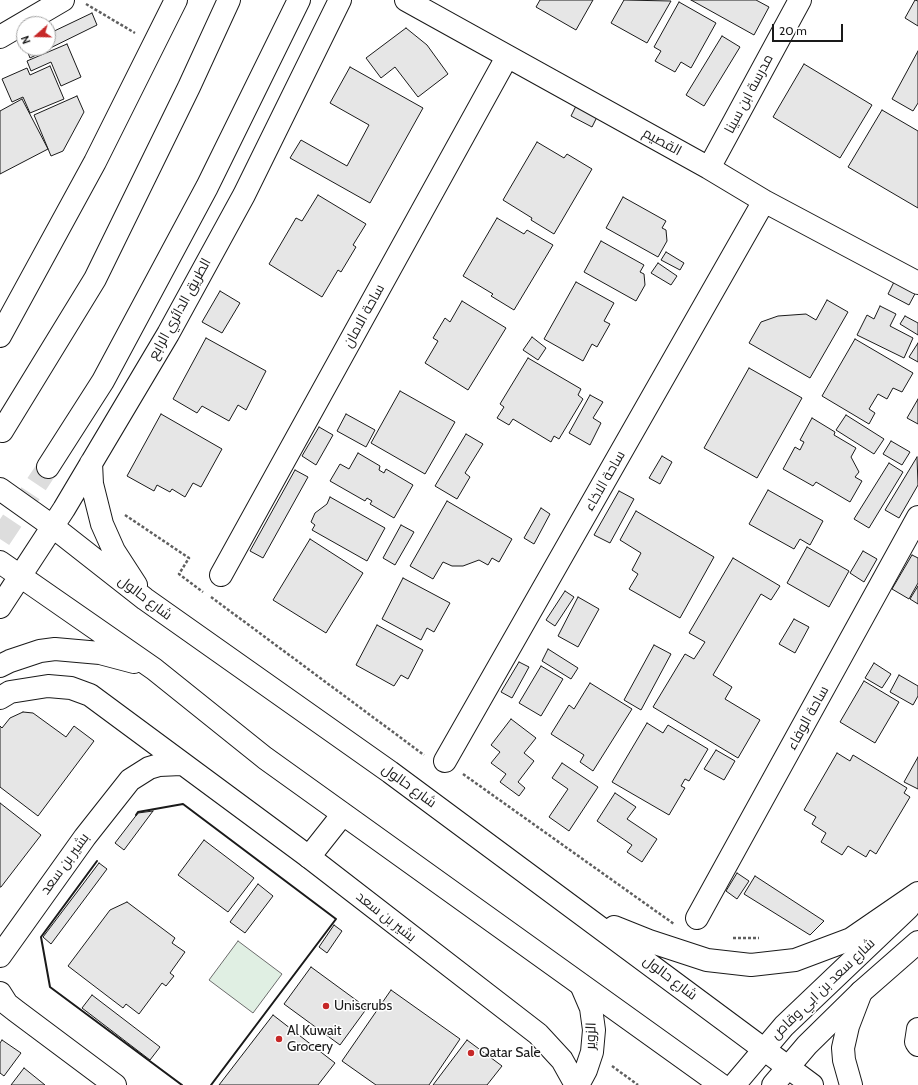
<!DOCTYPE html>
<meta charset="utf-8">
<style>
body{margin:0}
#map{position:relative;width:918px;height:1085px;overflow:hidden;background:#fff;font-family:Cabin,sans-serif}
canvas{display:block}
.north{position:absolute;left:16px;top:16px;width:40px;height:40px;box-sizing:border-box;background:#fff;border:1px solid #a3a3a3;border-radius:50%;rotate:250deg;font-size:11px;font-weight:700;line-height:16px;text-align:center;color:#1a1a1a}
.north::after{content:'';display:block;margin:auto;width:14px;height:18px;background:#c62828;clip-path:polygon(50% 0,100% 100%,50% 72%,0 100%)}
.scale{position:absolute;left:772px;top:24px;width:71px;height:18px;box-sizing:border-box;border:2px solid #1a1a1a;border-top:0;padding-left:5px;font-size:12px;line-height:14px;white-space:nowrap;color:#1a1a1a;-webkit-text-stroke:3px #fff;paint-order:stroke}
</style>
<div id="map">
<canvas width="918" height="1085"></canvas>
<div class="north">N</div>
<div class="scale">20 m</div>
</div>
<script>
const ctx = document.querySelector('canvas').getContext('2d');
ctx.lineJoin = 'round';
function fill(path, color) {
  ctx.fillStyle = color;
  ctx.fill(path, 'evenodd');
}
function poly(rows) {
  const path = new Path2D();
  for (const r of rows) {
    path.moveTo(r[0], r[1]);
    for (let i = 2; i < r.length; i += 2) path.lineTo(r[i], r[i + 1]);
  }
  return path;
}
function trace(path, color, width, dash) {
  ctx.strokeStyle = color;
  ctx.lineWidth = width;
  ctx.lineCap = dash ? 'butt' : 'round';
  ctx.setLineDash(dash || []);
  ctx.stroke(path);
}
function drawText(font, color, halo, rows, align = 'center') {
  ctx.font = font + ' Cabin,Cairo,sans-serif';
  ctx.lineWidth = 3;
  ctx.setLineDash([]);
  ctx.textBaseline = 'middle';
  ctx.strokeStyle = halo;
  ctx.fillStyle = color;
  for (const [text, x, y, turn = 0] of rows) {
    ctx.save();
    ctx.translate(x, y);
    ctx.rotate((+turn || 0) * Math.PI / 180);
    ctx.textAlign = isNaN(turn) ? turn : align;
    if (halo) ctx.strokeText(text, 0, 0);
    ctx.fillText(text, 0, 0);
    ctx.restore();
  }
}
const green = poly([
 [238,941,282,974,253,1013,209,980,238,941]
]);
fill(green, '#e0efe3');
trace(green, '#6a6a6a', 1);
const building = poly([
 [540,0,593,0,576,30,536,7,540,0],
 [624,0,671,1,647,43,611,23,624,0],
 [691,0,756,0,769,7,754,35,691,0],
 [915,0,918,1,918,26,905,18,915,0],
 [679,2,716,23,691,68,681,62,675,72,655,61,661,51,654,47,679,2],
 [92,13,97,25,30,58,26,48,48,48,48,34,92,13],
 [406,28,427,45,448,74,418,97,395,67,381,78,366,58,406,28],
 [722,36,740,47,704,106,686,95,722,36],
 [67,44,81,77,61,86,51,62,31,71,27,61,67,44],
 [918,51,918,103,913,111,892,99,918,51],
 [804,64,872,105,840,158,773,117,804,64],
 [50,66,64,99,30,113,23,97,12,102,2,79,27,68,30,75,50,66],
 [350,67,423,108,370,203,290,158,301,140,347,166,369,125,330,103,350,67],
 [77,96,84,112,63,151,51,156,34,115,77,96],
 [22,99,48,149,0,174,0,111,22,99],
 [576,106,597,117,592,127,571,116,576,106],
 [882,110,918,131,918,208,848,167,882,110],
 [537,142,564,158,567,154,592,169,554,234,531,220,532,218,503,200,537,142],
 [318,195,366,224,353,245,356,247,341,272,338,270,322,297,269,264,296,218,302,221,318,195],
 [623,197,666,221,662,228,666,230,667,241,658,257,606,228,623,197],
 [497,218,524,234,527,230,553,245,514,310,491,296,493,294,463,276,497,218],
 [601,241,644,265,640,272,644,274,645,285,636,301,584,272,601,241],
 [666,252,684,263,680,270,661,260,666,252],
 [658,263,677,276,671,285,651,273,658,263],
 [896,278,917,290,909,305,888,294,896,278],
 [576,282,614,303,604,321,610,324,597,347,592,344,583,361,544,339,576,282],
 [220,291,240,303,222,333,202,322,220,291],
 [827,300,848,312,810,378,749,343,761,322,778,316,806,314,816,320,827,300],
 [462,301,506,328,468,390,425,363,438,341,433,338,445,318,450,322,462,301],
 [880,306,896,314,890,326,913,338,904,358,857,335,867,315,874,319,880,306],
 [905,316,918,323,918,335,900,324,905,316],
 [532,337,546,348,538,360,523,350,532,337],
 [206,338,266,371,246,410,238,405,229,421,202,406,197,413,173,399,206,338],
 [855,339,913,373,902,392,893,388,887,399,878,394,869,409,875,413,869,424,822,396,855,339],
 [918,343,918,362,909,357,918,343],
 [528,358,581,389,578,395,583,399,559,439,554,436,551,442,513,419,509,425,497,418,504,407,500,404,528,358],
 [749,368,802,398,757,478,704,448,749,368],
 [400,391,455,422,425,474,371,443,400,391],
 [590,395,603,402,593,418,601,423,590,445,569,433,590,395],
 [918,399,918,424,907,418,918,399],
 [161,414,222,449,201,487,193,483,185,497,172,489,170,492,157,485,154,491,127,476,161,414],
 [346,414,375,430,366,447,337,431,346,414],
 [846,415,884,439,874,454,836,430,846,415],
 [812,418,835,432,834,435,856,448,851,457,859,472,855,477,862,481,850,502,816,482,813,486,783,469,795,447,800,450,804,442,800,440,812,418],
 [319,427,333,435,316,465,302,456,319,427],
 [466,434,483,444,465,473,470,477,457,499,435,486,466,434],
 [891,441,910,452,902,465,883,454,891,441],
 [358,453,380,466,379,470,384,473,386,469,413,485,394,518,370,504,372,501,367,498,365,501,330,481,340,464,349,469,358,453],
 [662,456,672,462,660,484,649,478,662,456],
 [917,457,918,485,899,518,885,510,917,457],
 [889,463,903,472,869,528,854,519,889,463],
 [295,470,308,477,263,558,250,551,295,470],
 [768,490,823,521,810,545,800,539,794,549,749,524,768,490],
 [619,491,634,499,610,543,594,535,619,491],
 [330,497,385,528,367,561,312,530,315,525,311,522,315,513,327,504,330,497],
 [447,501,512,539,499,562,492,558,488,565,479,560,463,566,452,566,443,562,433,579,410,566,447,501],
 [541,508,550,514,534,544,524,538,541,508],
 [636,511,714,557,680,618,629,589,638,574,632,570,641,553,620,540,636,511],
 [401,525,414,532,395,565,383,558,401,525],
 [310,539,363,573,326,633,273,600,310,539],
 [807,547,849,571,829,607,787,583,807,547],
 [863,551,877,559,864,582,850,573,863,551],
 [912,555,918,558,918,583,909,599,892,589,912,555],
 [733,558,780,586,771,600,761,594,713,675,732,687,725,699,760,720,738,758,653,707,685,654,694,659,705,642,689,633,733,558],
 [403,578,450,603,434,632,427,628,421,640,382,619,403,578],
 [918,586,918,604,910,599,918,586],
 [565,591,574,597,555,626,546,620,565,591],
 [578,597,599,609,578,647,558,636,578,597],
 [794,619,809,627,795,653,779,644,794,619],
 [377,625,423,650,408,679,401,675,394,686,356,665,377,625],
 [654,645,671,654,641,710,624,700,654,645],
 [548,649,578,668,571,679,542,661,548,649],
 [519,662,529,667,512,698,501,692,519,662],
 [874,663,891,674,882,688,865,678,874,663],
 [541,666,563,679,541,716,519,703,541,666],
 [899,675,918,686,918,696,913,705,890,692,899,675],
 [864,681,899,702,875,743,840,722,864,681],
 [590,683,632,709,593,771,580,762,584,755,551,734,569,705,574,709,590,683],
 [23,712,33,713,66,737,74,726,94,741,38,816,0,787,0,726,2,728,10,718,23,712],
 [511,719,536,738,524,753,534,761,518,782,525,788,519,796,500,782,506,774,491,763,500,752,491,745,511,719],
 [647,723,663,733,668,725,708,749,689,781,685,779,681,786,685,788,669,815,612,782,647,723],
 [716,750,735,761,724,780,704,769,716,750],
 [837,753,850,761,853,755,907,788,904,793,910,797,876,854,870,850,866,857,848,846,842,855,821,842,826,833,812,824,816,817,804,810,837,753],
 [918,757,918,789,904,782,918,757],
 [562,763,598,787,569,831,549,817,568,789,552,778,562,763],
 [615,793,636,807,627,819,657,839,642,862,627,852,632,845,597,821,615,793],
 [0,803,41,835,1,887,0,887,0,803],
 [153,811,124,850,115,843,138,813,153,811],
 [204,840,254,878,228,912,178,875,204,840],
 [99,863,107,869,51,944,43,937,99,863],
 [737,873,749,881,737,899,726,891,737,873],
 [755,876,824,921,810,935,744,894,755,876],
 [258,884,273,896,245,933,230,922,258,884],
 [127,902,175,938,172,943,185,952,170,973,174,976,166,986,162,983,139,1014,126,1004,123,1008,68,966,110,910,127,902],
 [334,925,342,931,327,953,319,947,334,925],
 [311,967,367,1008,340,1045,284,1004,311,967],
 [391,990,460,1039,429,1085,376,1085,342,1061,391,990],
 [92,995,160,1047,150,1060,82,1008,92,995],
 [273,1015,335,1063,318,1085,219,1085,273,1015],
 [2,1040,21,1053,4,1076,0,1073,0,1043,2,1040],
 [467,1040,502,1066,487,1085,433,1085,467,1040],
 [24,1068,45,1085,11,1085,24,1068]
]);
fill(building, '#e6e6e6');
trace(building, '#1a1a1a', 1);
trace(poly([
 [0,539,48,467]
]), '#ddd', 22, [22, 11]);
const minor = poly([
 [406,0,709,168,764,201,918,283],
 [0,37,63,0],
 [709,168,800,0],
 [221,575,507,57],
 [0,698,10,692,48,686,71,688,90,695,309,857,538,1034,562,1060,576,1085],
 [445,761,764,201],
 [697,918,918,517],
 [0,956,85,837,130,780,149,768,159,765,181,764],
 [0,993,7,1004,16,1011,115,1085],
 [918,1029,916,1042,918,1045],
 [578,1085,586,1070,592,1052,594,1030,591,1008,582,987],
 [734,1085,784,1026,908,908],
 [773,1085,807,1045,861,992,918,942]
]);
const major = poly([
 [0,336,95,162,176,0],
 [91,463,92,484,102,524,114,551,136,585],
 [0,489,52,526,145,599,390,772,812,1085],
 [0,562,154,669,265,758,721,1085],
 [0,607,64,509,168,334,244,195,340,0],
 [0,666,10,661,40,651,55,649,100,653,134,662],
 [309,857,343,814],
 [614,927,649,941,707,960,751,965,795,960,851,939,918,893],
 [851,1085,844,1060,843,1048,848,1026,861,992]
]);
const highway = poly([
 [2,431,95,279,189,87,229,0],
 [48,467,103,381,207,187,299,0]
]);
trace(minor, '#1a1a1a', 24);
trace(major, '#1a1a1a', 24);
trace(highway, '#1a1a1a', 24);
trace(poly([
 [86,4,135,33],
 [125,515,189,558,179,574,203,592],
 [211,597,424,755],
 [463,774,674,924],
 [733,938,759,938],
 [612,1066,638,1085]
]), '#5f5f5f', 2.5, [3, 2]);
trace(minor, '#fff', 22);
trace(major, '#fff', 22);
trace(highway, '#fff', 22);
trace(poly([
 [136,815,138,812,183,804,336,919,211,1085],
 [97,861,41,937,50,987,182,1085]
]), '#1a1a1a', 2);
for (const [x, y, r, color] of [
 [326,1006,4,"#c62828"],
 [279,1039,4,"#c62828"],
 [471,1053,4,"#c62828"]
]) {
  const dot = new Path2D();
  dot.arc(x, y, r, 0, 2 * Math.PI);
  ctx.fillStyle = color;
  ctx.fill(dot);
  trace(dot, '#fff', 1.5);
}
drawText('14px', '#1a1a1a', '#fff', [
 ["مدرسة ابن سينا",749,94,-62],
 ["القصيم",662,142,29],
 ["الطريق الدائري الرابع",180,309,-61],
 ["ساحة الامان",364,316,-61],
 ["ساحة الاخاء",605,481,-60],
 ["شارع حالول",145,598,37],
 ["ساحة الوفاء",808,718,-61],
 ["شارع حالول",409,786,36],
 ["بشير بن سعد",65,864,-54],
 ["بشير بن سعد",386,917,38],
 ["شارع حالول",670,978,37],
 ["شارع سعد بن ابي وقاص",823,989,-44],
 ["الزوير",591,1036,-88]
]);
drawText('14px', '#1a1a1a', '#fff', [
 ["Uniscrubs",334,1006],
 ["Al Kuwait",287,1031],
 ["Grocery",287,1047],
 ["Qatar Sale",479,1053]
], 'left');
</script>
